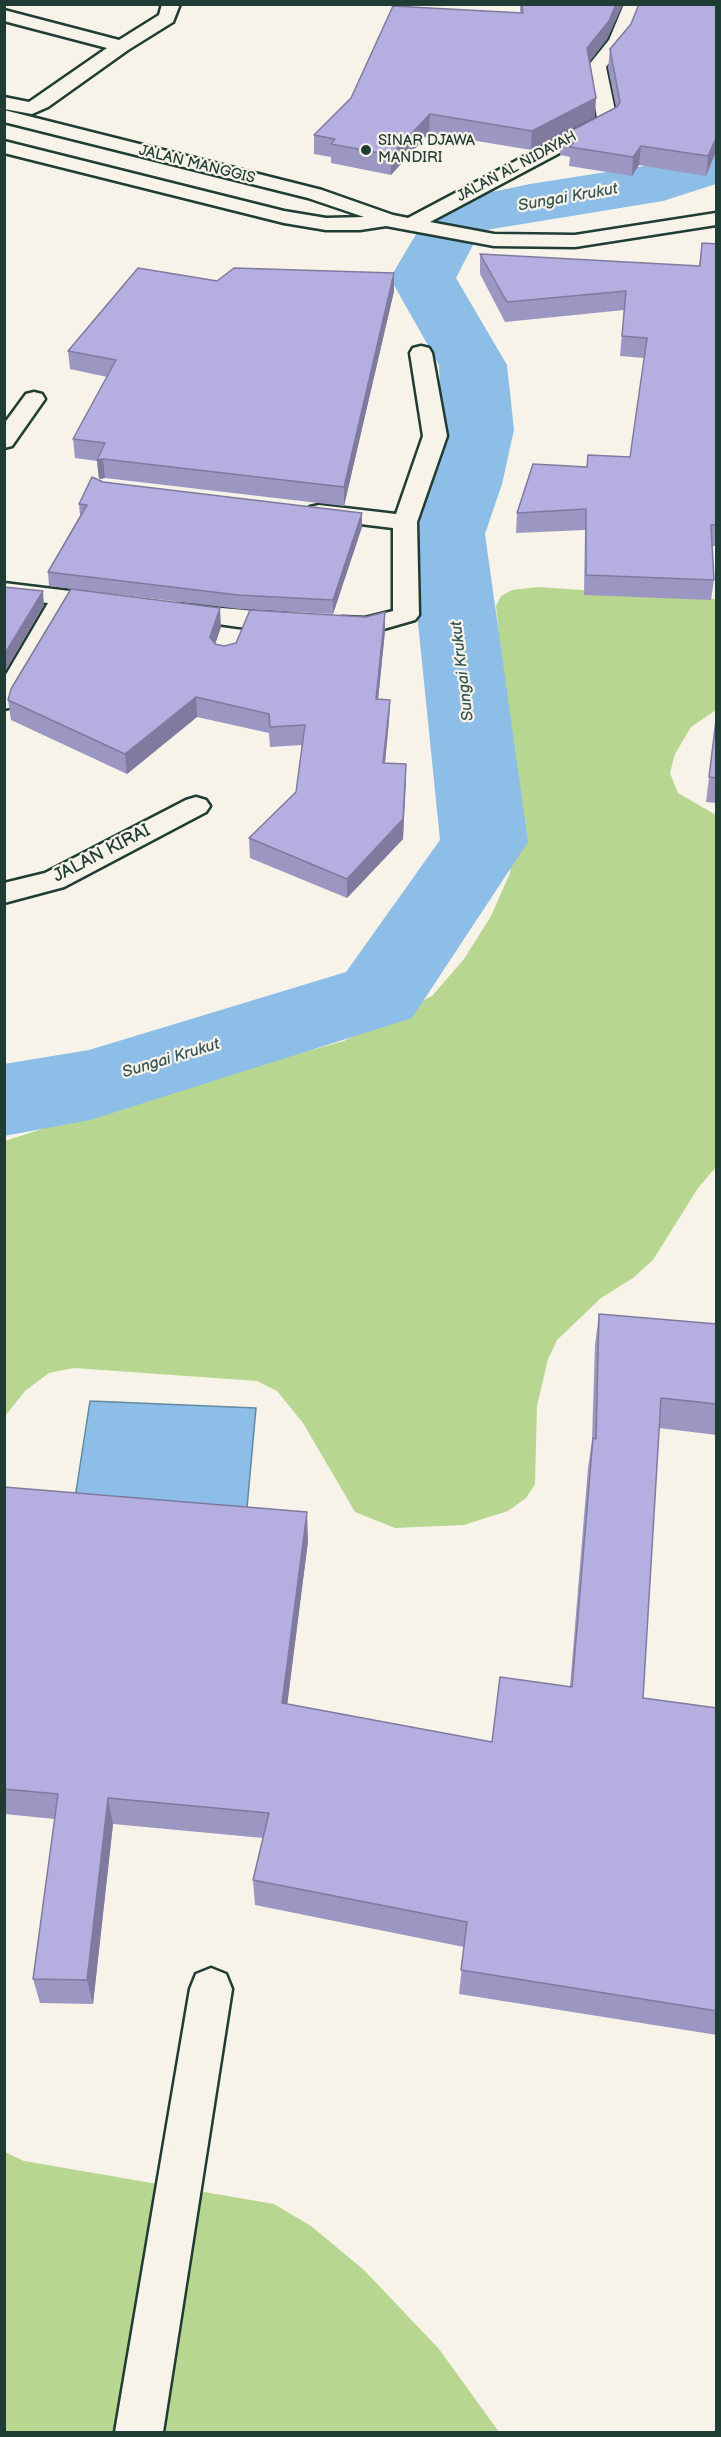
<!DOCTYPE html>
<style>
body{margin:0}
#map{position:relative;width:721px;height:2437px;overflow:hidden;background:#f7f3e8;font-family:"Balsamiq Sans",sans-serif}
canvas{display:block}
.frame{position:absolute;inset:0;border:6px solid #1f3d34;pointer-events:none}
</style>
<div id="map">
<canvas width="721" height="2437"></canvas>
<div class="frame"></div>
</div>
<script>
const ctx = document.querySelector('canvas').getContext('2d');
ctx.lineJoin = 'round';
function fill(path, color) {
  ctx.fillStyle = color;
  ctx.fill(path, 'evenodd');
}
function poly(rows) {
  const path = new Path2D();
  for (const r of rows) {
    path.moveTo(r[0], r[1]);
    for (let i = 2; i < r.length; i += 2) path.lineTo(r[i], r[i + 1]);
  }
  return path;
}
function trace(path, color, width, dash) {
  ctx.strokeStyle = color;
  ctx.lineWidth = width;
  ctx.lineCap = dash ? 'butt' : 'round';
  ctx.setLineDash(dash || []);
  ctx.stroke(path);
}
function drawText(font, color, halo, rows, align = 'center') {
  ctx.font = font + ' "Balsamiq Sans",sans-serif';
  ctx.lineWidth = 4.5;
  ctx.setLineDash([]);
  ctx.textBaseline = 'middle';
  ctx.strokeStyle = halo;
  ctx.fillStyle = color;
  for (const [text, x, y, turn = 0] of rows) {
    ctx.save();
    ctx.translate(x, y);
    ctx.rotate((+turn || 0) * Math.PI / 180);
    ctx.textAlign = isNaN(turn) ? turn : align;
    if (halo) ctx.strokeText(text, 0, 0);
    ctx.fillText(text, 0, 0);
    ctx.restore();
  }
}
fill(poly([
 [538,587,716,599,716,710,691,727,675,754,670,773,678,793,716,815,716,1167,698,1188,653,1260,633,1278,601,1298,557,1340,548,1359,537,1406,535,1484,526,1498,508,1511,464,1525,395,1528,355,1512,303,1423,277,1391,257,1381,74,1368,49,1373,25,1391,5,1416,5,1141,137,1098,344,1041,432,996,464,959,491,916,510,873,516,807,496,606,501,596,512,590],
 [5,2152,24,2161,274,2204,311,2226,364,2270,439,2349,499,2432,5,2432]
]), '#b7d790');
const water = poly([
 [90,1401,256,1408,246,1519,73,1511,90,1401]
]);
fill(water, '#8cbee8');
trace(water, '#608aa0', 1.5);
fill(poly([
 [716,145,716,184,663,201,480,231,456,278,507,365,514,430,502,484,485,534,528,842,412,1018,90,1120,4,1136,4,1064,89,1050,346,972,440,840,409,534,428,484,442,430,439,365,390,278,434,204,530,184,651,165,716,145]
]), '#8cbee8');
const minor = poly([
 [162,4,180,4,173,22,128,50,48,107,32,114,4,109,4,97,29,102,107,48,4,21,4,10,119,40,159,15,162,4],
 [624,4,642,4,627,42,606,67,617,120,614,124,430,222,494,234,575,235,716,213,716,225,575,247,494,246,386,226,360,230,326,230,284,223,4,153,4,141,284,211,326,218,364,217,308,198,4,122,4,110,322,190,393,215,408,218,597,118,588,66,609,40,624,4],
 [421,346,429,348,432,353,447,436,417,522,419,615,415,620,366,634,333,630,329,625,333,620,342,617,365,618,393,611,393,528,319,519,310,517,307,512,310,507,319,505,396,514,423,436,410,353,413,348,421,346],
 [34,392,42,394,45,399,12,446,4,448,4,424,26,394,34,392],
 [4,583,111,596,120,599,124,604,120,609,111,612,72,606,17,701,13,707,4,709,4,678,48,603,4,598,4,583],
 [177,604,290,614,299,617,303,622,299,627,290,630,239,627,168,617,164,612,168,607,177,604],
 [196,797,206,800,210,806,206,812,64,887,4,903,4,883,45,873,186,800,196,797],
 [211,1968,226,1974,232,1989,163,2432,115,2432,190,1989,196,1974,211,1968]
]);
trace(minor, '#1f3d34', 5);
fill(minor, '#f7f3e8');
fill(poly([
 [520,4,623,4,607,39,590,61,595,117,531,150,429,133,391,175,331,163,331,157,314,154,314,135,520,13],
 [717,4,717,149,706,176,639,165,632,176,569,166,570,157,560,155,561,136,616,107,608,68,610,49,631,24],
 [702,243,717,244,717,546,712,546,714,580,711,600,584,595,585,530,516,533,517,513,587,467,588,455,630,457,644,358,620,356,624,310,505,322,480,274,480,254,699,266],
 [217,281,394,291,344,506,105,478,99,479,97,461,75,458,73,439,107,377,70,369,68,351],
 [103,482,362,527,333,614,239,609,49,586,48,572,80,516,79,504],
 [385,612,385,631,378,700,390,700,389,720,385,763,406,783,403,839,347,898,250,858,249,838,296,792,302,745,270,747,269,733,197,717,127,774,11,720,8,700,221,627,215,644,224,646,366,617],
 [717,711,717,803,706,802],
 [599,1314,717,1324,717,1435,659,1428,643,1698,717,1708,717,2035,459,1994,464,1947,255,1905,253,1880,263,1838,113,1824,93,2004,40,2003,33,1979,55,1819,4,1814,4,1487,308,1541,287,1704,492,1742,570,1687,588,1468,592,1440,595,1345]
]), '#9c96c2');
fill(poly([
 [616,4,623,4,607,39,586,66,587,48],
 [596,98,595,117,531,150,532,131],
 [430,114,429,133,391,175,391,155],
 [717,136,717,149,706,176,708,156],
 [641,146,639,165,632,176,633,157],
 [394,273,394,291,344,506,344,487],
 [103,459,105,478,99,479,97,460],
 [362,513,362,527,333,614,333,600],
 [43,591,44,605,4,673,4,655],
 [220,608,221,627,211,656,210,637],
 [385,612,385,631,376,719,376,699],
 [196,697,197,717,127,774,125,754],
 [390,700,389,720,383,782,383,763],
 [406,764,403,839,347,898,347,879],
 [307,1512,308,1541,284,1730,282,1703],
 [108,1798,113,1824,93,2004,87,1980]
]), '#7f7a9e');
const building = poly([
 [522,4,616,4,609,21,587,48,596,98,532,131,430,114,391,155,331,144,335,139,314,135,351,98,393,6,523,13,522,4],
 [639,4,717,4,717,136,708,156,641,146,633,157,570,147,576,139,561,136,617,107,620,102,610,49,631,24,639,4],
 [702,243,717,244,717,525,711,525,714,580,586,575,586,509,517,513,533,464,587,467,588,455,630,457,647,338,622,336,626,291,507,302,480,254,700,266,702,243],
 [138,268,217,281,234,268,394,273,344,487,103,459,97,460,105,443,73,439,116,360,68,351,138,268],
 [92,477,103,482,362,513,333,600,238,595,48,572,87,505,79,504,92,477],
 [4,587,43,591,4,655,4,587],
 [71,589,220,608,210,637,215,644,224,646,236,643,250,610,366,617,385,612,376,699,390,700,383,763,406,764,403,819,347,879,249,838,296,792,305,725,270,727,269,714,196,697,125,754,8,700,11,689,71,589],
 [717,712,717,778,709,777,717,712],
 [599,1314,717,1324,717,1404,661,1398,643,1698,717,1708,717,2011,461,1970,467,1922,253,1880,269,1813,108,1798,87,1980,33,1979,58,1794,4,1789,4,1487,307,1512,282,1703,492,1742,500,1677,572,1687,593,1438,596,1439,599,1314]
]);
fill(building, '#b5afe1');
trace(building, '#7f7a9e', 1.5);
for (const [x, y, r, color] of [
 [366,150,6,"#1f3d34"]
]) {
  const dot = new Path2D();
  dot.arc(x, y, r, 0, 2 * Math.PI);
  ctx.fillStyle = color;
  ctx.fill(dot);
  trace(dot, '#f7f3e8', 2);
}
drawText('15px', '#1f3d34', '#f7f3e8', [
 ["SINAR DJAWA",378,141],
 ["MANDIRI",378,158]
], 'left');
drawText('15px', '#1f3d34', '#f7f3e8', [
 ["JALAN MANGGIS",197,165,14],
 ["JALAN AL NIDAYAH",517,167,-28]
]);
drawText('italic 16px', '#355758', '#f7f3e8', [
 ["Sungai Krukut",568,198,-10],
 ["Sungai Krukut",463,671,-97],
 ["Sungai Krukut",171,1059,-17]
]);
drawText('18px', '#1f3d34', '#f7f3e8', [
 ["JALAN KIRAI",102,854,-27]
]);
</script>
